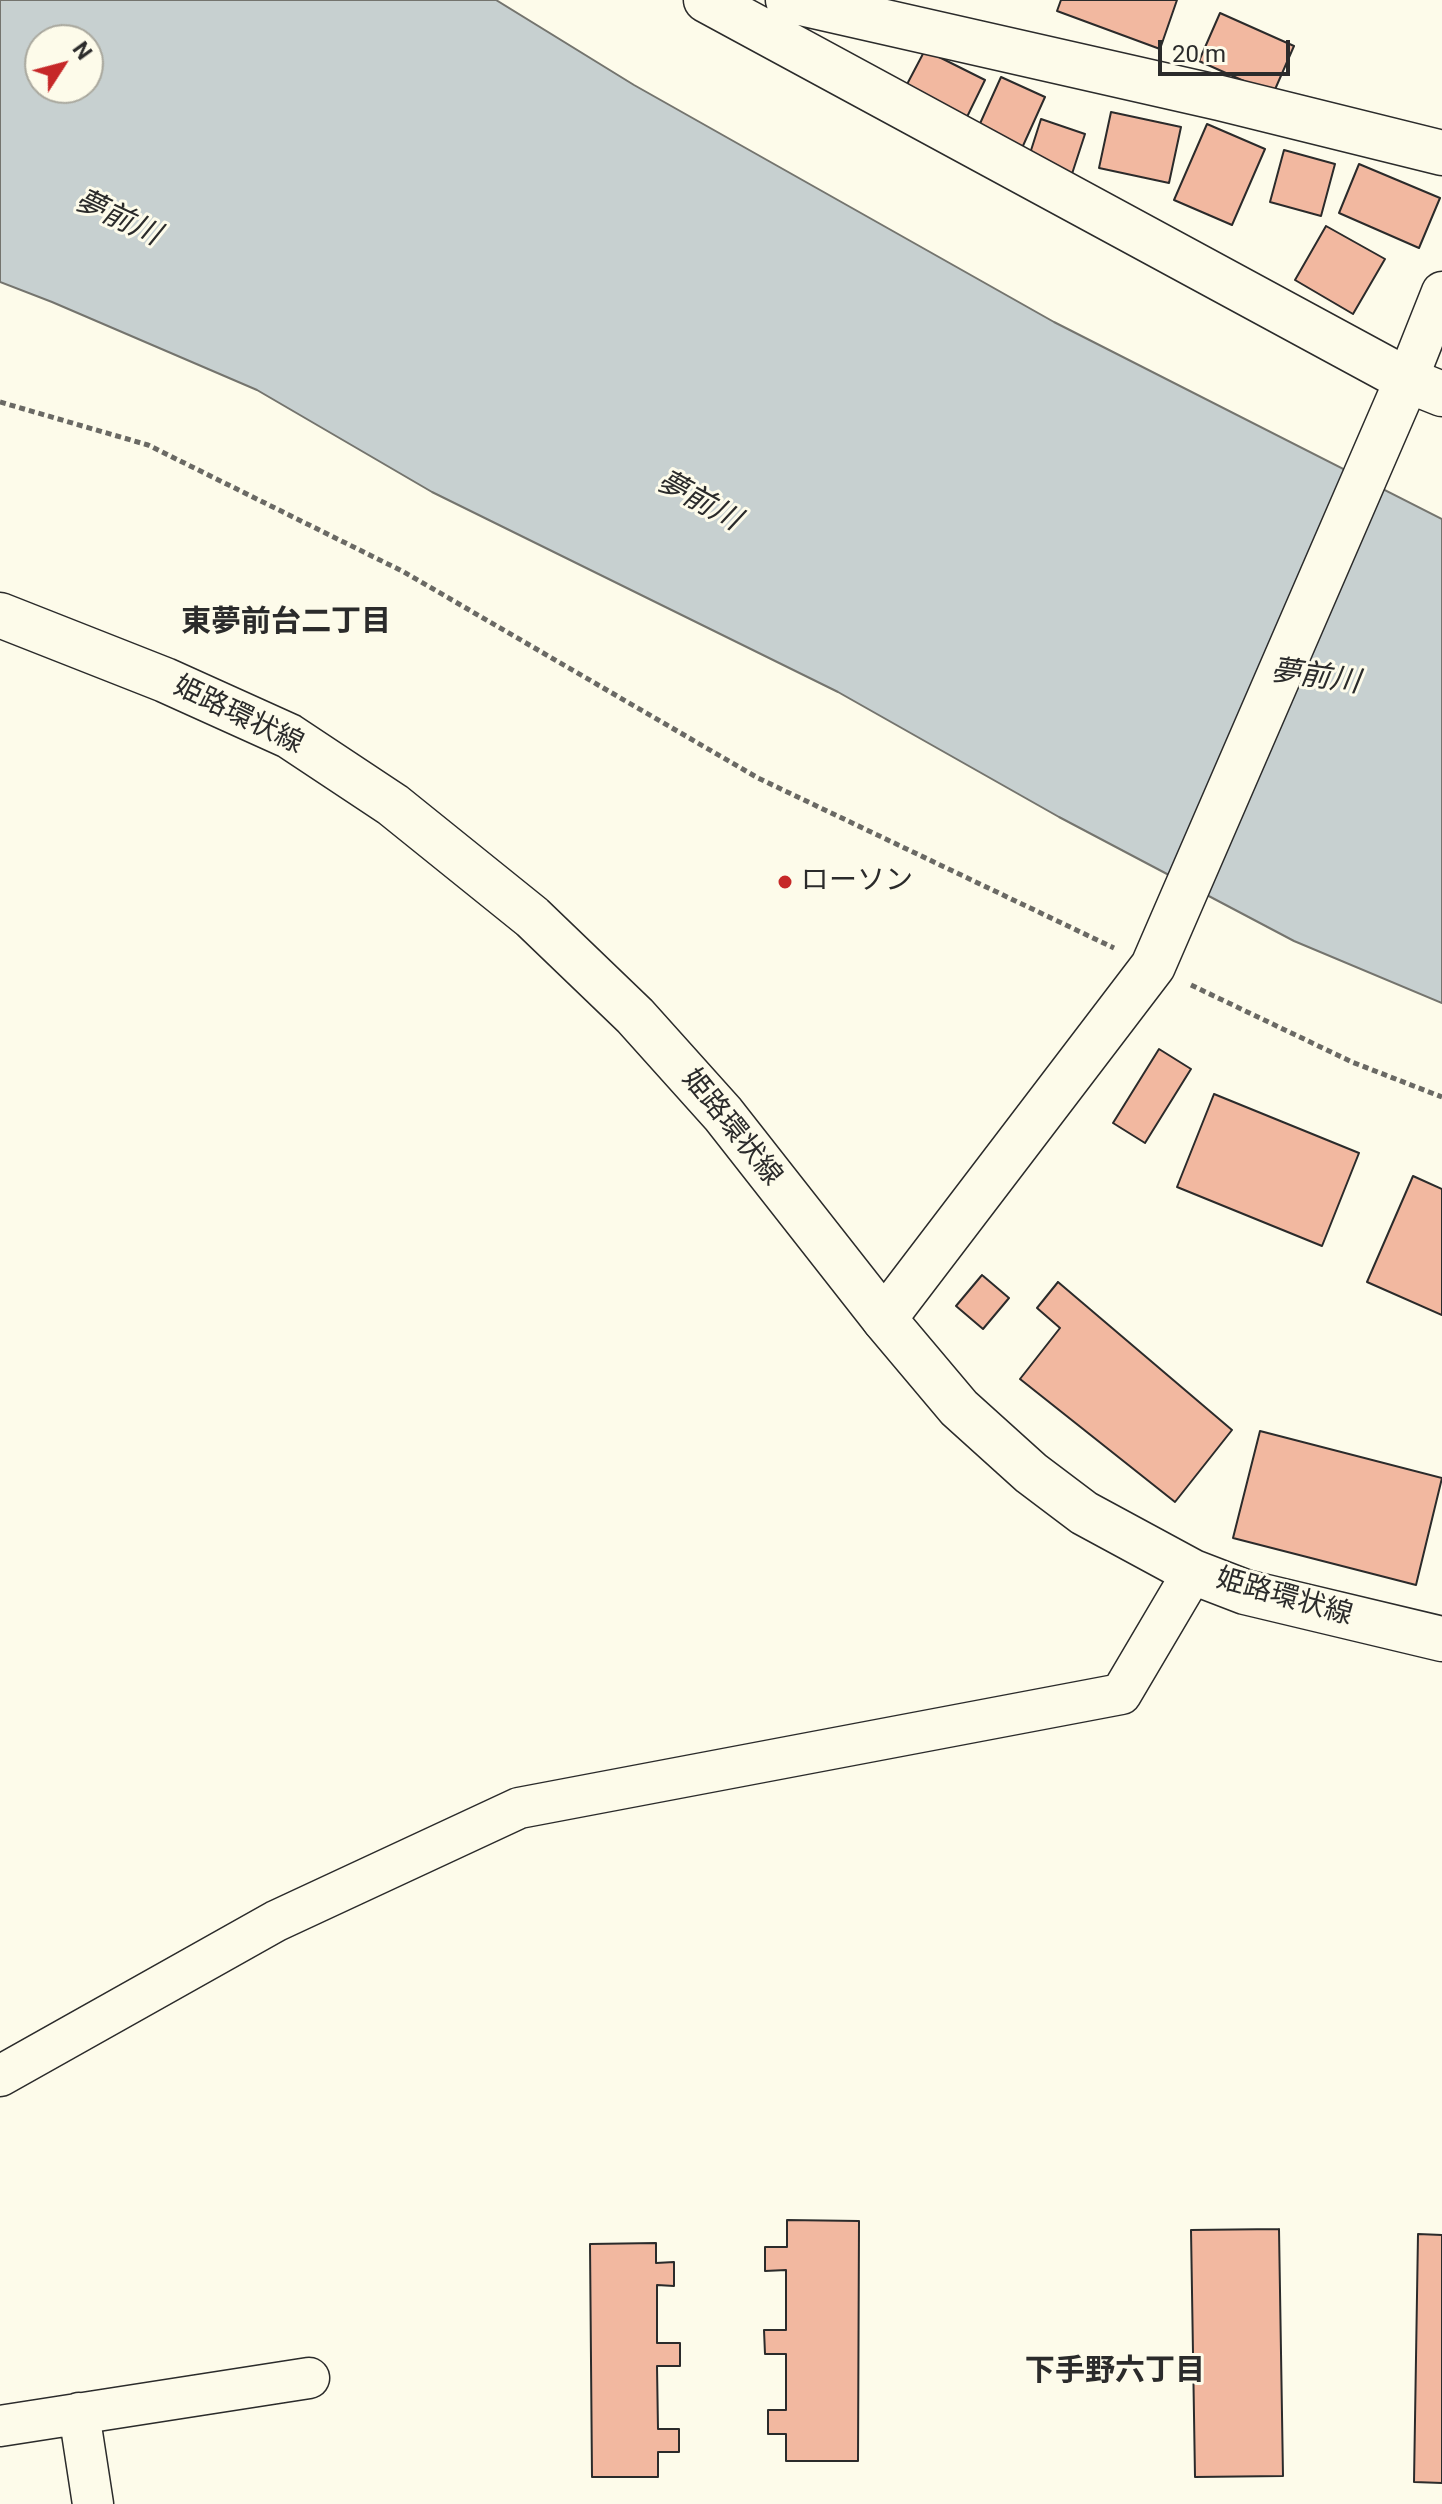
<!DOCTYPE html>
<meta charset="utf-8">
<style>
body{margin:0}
#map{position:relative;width:1442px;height:2504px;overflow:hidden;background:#fdfbea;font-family:Roboto,sans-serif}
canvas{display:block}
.north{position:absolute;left:24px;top:24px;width:80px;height:80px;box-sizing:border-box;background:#fdfbea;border:2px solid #a9a89e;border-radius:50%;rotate:54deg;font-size:22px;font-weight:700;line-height:32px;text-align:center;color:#2b2b2b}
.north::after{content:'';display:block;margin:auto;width:28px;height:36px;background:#c62828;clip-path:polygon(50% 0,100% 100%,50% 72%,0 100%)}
.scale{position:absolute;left:1158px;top:40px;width:132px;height:36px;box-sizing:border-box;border:4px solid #2b2b2b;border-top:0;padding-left:10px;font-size:24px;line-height:28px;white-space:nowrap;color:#2b2b2b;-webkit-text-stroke:6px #fdfbea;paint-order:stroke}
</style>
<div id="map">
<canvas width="1442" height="2504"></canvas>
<div class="north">N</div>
<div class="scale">20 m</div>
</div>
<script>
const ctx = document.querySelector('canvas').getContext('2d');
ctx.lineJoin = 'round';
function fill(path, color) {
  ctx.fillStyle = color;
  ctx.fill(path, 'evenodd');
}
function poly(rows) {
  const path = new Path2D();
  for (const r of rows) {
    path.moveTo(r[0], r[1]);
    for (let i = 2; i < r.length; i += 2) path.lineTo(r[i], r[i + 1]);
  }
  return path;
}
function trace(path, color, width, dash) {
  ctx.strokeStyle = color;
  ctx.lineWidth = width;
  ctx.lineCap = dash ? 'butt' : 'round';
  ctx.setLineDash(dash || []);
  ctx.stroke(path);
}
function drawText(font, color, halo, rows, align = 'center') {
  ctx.font = font + ' Roboto,"Noto Sans JP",sans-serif';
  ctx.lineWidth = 6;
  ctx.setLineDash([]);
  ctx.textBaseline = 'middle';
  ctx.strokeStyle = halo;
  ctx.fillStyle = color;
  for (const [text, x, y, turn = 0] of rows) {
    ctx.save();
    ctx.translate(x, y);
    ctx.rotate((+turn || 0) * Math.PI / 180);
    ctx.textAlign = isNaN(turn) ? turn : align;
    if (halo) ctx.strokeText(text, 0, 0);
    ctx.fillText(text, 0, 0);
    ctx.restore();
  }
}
const water = poly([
 [0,0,496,0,634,85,1054,322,1442,519,1442,1003,1294,941,1059,817,838,692,432,492,257,390,52,302,0,282,0,0],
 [40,40,88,40,88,88,40,88,40,40]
]);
fill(water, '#c7d0d0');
trace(water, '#74746e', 2);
const building = poly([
 [1061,0,1177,0,1160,49,1057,11,1061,0],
 [1220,13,1294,46,1273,94,1199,61,1220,13],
 [925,50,985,80,965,121,904,90,925,50],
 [1001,77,1045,97,1022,148,978,128,1001,77],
 [1111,112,1181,127,1169,183,1099,168,1111,112],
 [1041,119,1085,134,1070,180,1026,166,1041,119],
 [1207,124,1265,149,1232,225,1174,200,1207,124],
 [1284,150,1335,164,1321,216,1270,202,1284,150],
 [1359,164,1440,198,1419,248,1339,213,1359,164],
 [1326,226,1385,259,1353,314,1295,280,1326,226],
 [1159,1049,1191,1069,1145,1143,1113,1123,1159,1049],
 [1214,1094,1359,1153,1322,1246,1177,1187,1214,1094],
 [1413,1176,1442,1189,1442,1315,1367,1282,1413,1176],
 [982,1275,1009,1298,983,1329,956,1306,982,1275],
 [1058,1282,1232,1430,1175,1502,1020,1379,1060,1328,1037,1308,1058,1282],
 [1260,1431,1442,1478,1416,1585,1233,1538,1260,1431],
 [787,2220,859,2221,858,2461,786,2461,786,2434,768,2434,768,2410,786,2410,786,2354,765,2354,764,2330,786,2330,786,2270,765,2271,765,2247,787,2247,787,2220],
 [1279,2229,1283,2476,1195,2477,1191,2230,1279,2229],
 [1418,2234,1442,2235,1442,2483,1414,2482,1418,2234],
 [656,2243,656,2263,674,2262,674,2286,657,2285,657,2343,680,2343,680,2366,657,2366,658,2429,679,2429,679,2452,658,2452,658,2477,592,2477,590,2244,656,2243]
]);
fill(building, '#f2b8a0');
trace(building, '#2b2b2b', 2);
const minor = poly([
 [1407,380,1442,292],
 [0,2076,276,1921,519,1808,1121,1694,1193,1572],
 [79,2413,93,2504],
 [0,2426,309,2378]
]);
const tertiary = poly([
 [706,0,1407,380,1442,394],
 [788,0,1220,98,1442,153],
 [884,1319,1153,966,1407,380]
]);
const secondary = poly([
 [0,615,165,680,289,736,393,805,532,917,635,1016,723,1114,884,1319,959,1408,1031,1473,1084,1513,1193,1572,1245,1592,1442,1639]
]);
trace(minor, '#2b2b2b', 43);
trace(tertiary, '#2b2b2b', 47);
trace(secondary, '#2b2b2b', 47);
trace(poly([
 [0,402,148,445,404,572,758,778,1114,948],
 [1191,985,1352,1062,1442,1097]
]), '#6a6964', 5, [6, 4]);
trace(minor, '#fdfbea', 40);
trace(tertiary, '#fdfbea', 44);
trace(secondary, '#fdfbea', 44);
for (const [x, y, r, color] of [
 [785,882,8,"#c62828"]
]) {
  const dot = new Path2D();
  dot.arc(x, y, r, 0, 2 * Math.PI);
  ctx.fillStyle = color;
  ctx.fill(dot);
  trace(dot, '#fdfbea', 3);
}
drawText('28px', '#2b2b2b', '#fdfbea', [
 ["姫路環状線",238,716,26],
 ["姫路環状線",731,1128,51],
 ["姫路環状線",1284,1598,16]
]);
drawText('28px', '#2b2b2b', '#fdfbea', [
 ["ローソン",801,882]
], 'left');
drawText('italic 30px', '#2b2b2b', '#fdfbea', [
 ["夢前川",117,219,25],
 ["夢前川",698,502,29],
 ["夢前川",1315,678,8]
]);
drawText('bold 30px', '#2b2b2b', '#fdfbea', [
 ["東夢前台二丁目",286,623],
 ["下手野六丁目",1115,2372]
]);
</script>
